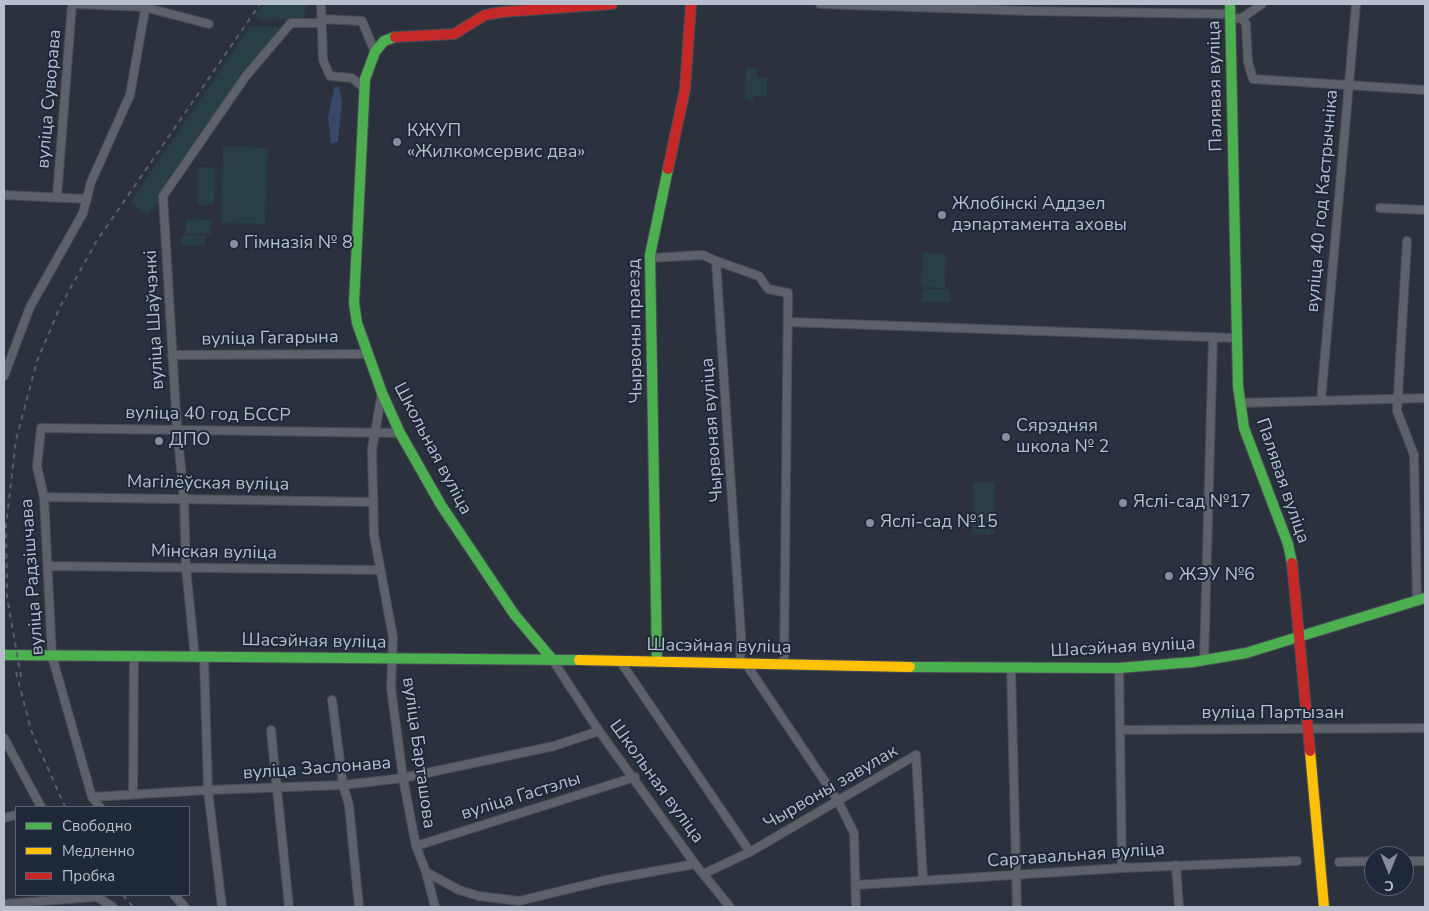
<!DOCTYPE html>
<meta charset="utf-8">
<style>
body{margin:0}
#map{position:relative;width:1429px;height:911px;overflow:hidden;background:#2c323d;font-family:"Nunito Sans",sans-serif}
canvas{display:block}
.frame{position:absolute;inset:0;border:5px solid #b7bfcd;pointer-events:none}
.legend{position:absolute;left:15px;top:806px;width:175px;height:90px;box-sizing:border-box;background:#1e2839;border:1px solid #5b6474;margin:0;padding:6px 9px;list-style:none;font-size:15px;color:#b7bfcd}
.legend li{display:flex;align-items:center;gap:10px;height:25px}
.legend b{width:25px;border:1px solid #5b6474}
.north{position:absolute;left:1364px;top:846px;width:50px;height:50px;box-sizing:border-box;background:#1e2839;border:1px solid #5b6474;border-radius:50%;rotate:180deg;font-size:14px;font-weight:700;line-height:20px;text-align:center;color:#b7bfcd}
.north::after{content:'';display:block;margin:auto;width:18px;height:22px;background:#868e9b;clip-path:polygon(50% 0,100% 100%,50% 72%,0 100%)}
</style>
<div id="map">
<canvas width="1429" height="911"></canvas>
<div class="frame"></div>
<ul class="legend">
<li><b style="height:6px;background:#4caf50"></b>Свободно</li>
<li><b style="height:6px;background:#ffc107"></b>Медленно</li>
<li><b style="height:6px;background:#c62828"></b>Пробка</li>
</ul>
<div class="north">С</div>
</div>
<script>
const ctx = document.querySelector('canvas').getContext('2d');
ctx.lineJoin = 'round';
function fill(path, color) {
  ctx.fillStyle = color;
  ctx.fill(path, 'evenodd');
}
function poly(rows) {
  const path = new Path2D();
  for (const r of rows) {
    path.moveTo(r[0], r[1]);
    for (let i = 2; i < r.length; i += 2) path.lineTo(r[i], r[i + 1]);
  }
  return path;
}
function trace(path, color, width, dash) {
  ctx.strokeStyle = color;
  ctx.lineWidth = width;
  ctx.lineCap = dash ? 'butt' : 'round';
  ctx.setLineDash(dash || []);
  ctx.stroke(path);
}
function drawText(font, color, halo, rows, align = 'center') {
  ctx.font = font + ' "Nunito Sans",sans-serif';
  ctx.lineWidth = 4;
  ctx.setLineDash([]);
  ctx.textBaseline = 'middle';
  ctx.strokeStyle = halo;
  ctx.fillStyle = color;
  for (const [text, x, y, turn = 0] of rows) {
    ctx.save();
    ctx.translate(x, y);
    ctx.rotate((+turn || 0) * Math.PI / 180);
    ctx.textAlign = isNaN(turn) ? turn : align;
    if (halo) ctx.strokeText(text, 0, 0);
    ctx.fillText(text, 0, 0);
    ctx.restore();
  }
}
fill(poly([
 [265,4,307,4,303,19,258,20,256,14],
 [250,26,284,27,148,216,130,203],
 [746,68,757,68,757,78,767,78,767,96,754,96,753,100,745,100],
 [223,146,268,148,265,224,221,223],
 [201,167,213,168,215,171,214,204,211,205,199,205,197,202,198,169],
 [186,219,211,220,211,234,186,234],
 [182,235,205,235,205,246,181,245],
 [923,252,946,254,945,288,921,287],
 [923,289,950,289,950,302,922,302],
 [973,482,995,482,994,535,973,534]
]), '#283f44');
fill(poly([
 [334,87,339,87,342,102,338,142,331,143,328,118]
]), '#364969');
const street = poly([
 [76,4,144,7,209,24],
 [321,4,323,60,330,76,352,78,364,88],
 [820,4,1029,11,1230,14],
 [1242,18,1246,24,1248,62,1253,79,1425,90],
 [321,19,362,21,375,52],
 [1230,19,1242,18,1262,4],
 [4,195,87,199],
 [57,197,72,4],
 [1380,208,1425,210],
 [1407,241,1397,411,1414,455,1417,601],
 [650,258,703,255,716,261,741,635,740,664],
 [716,261,759,276,768,289,788,293,784,664],
 [788,322,1237,338],
 [172,355,367,354],
 [4,376,30,307,83,213,91,182,130,95,146,4],
 [382,393,372,449,374,535,393,637,391,688,403,778,416,846,426,872,435,907],
 [1321,400,1356,4],
 [1240,403,1425,398],
 [44,497,372,502],
 [48,566,380,570],
 [195,657,186,568,184,499,177,429,163,196,246,76,291,23,321,23],
 [204,657,208,790,222,907],
 [552,659,599,731,695,864,730,907],
 [620,661,750,852],
 [1204,661,1213,337],
 [746,664,838,801,854,833,856,907],
 [1119,668,1122,868],
 [1011,669,1017,907],
 [332,700,343,785,349,805,359,907],
 [271,730,289,907],
 [1121,730,1425,728],
 [4,738,41,807],
 [133,794,134,657],
 [92,797,208,790,343,785,403,778,554,746,599,731],
 [100,807,92,797,52,656,44,497,37,467,41,428,400,433],
 [4,818,16,815],
 [416,846,635,777],
 [1404,861,1425,861],
 [1339,862,1374,861],
 [1176,865,1179,907],
 [426,872,459,890,479,896,519,901,606,880,695,864],
 [703,874,750,852,916,755,923,880],
 [856,885,1122,868,1297,861],
 [94,895,113,907],
 [174,895,185,907],
 [4,904,95,897]
]);
const fast = poly([
 [1230,4,1238,386,1244,428,1288,544,1292,563],
 [395,37,384,41,375,52,365,79,354,303,357,323,382,393,400,433,441,505,514,614,552,659],
 [4,655,579,660],
 [657,661,650,255,668,169],
 [910,667,1119,668,1193,662,1246,653,1425,598]
]);
const slow = poly([
 [579,660,910,667],
 [1310,751,1324,907]
]);
const jam = poly([
 [395,37,454,34,485,15,502,12,612,4],
 [668,169,685,89,691,4],
 [1292,563,1310,751]
]);
trace(street, '#494d55', 10);
trace(fast, '#494d55', 12);
trace(slow, '#494d55', 12);
trace(jam, '#494d55', 12);
trace(street, '#5d616a', 8);
trace(fast, '#4caf50', 10);
trace(slow, '#ffc107', 10);
trace(jam, '#c62828', 10);
trace(poly([
 [16,672,31,730,65,807],
 [21,677,7,597,6,525,16,440,37,361,60,307,96,242,260,4],
 [123,895,133,907]
]), '#5b6068', 2, [5, 5]);
for (const [x, y, r, color] of [
 [397,142,5,"#868e9b"],
 [942,215,5,"#868e9b"],
 [234,244,5,"#868e9b"],
 [1006,437,5,"#868e9b"],
 [159,441,5,"#868e9b"],
 [1123,503,5,"#868e9b"],
 [870,523,5,"#868e9b"],
 [1169,576,5,"#868e9b"]
]) {
  const dot = new Path2D();
  dot.arc(x, y, r, 0, 2 * Math.PI);
  ctx.fillStyle = color;
  ctx.fill(dot);
  trace(dot, '#1e2839', 2);
}
drawText('18px', '#b7bfcd', '#1e2839', [
 ["Палявая вуліца",1216,86,-91],
 ["вуліца Суворава",50,99,-85],
 ["вуліца 40 год Кастрычніка",1323,201,-85],
 ["вуліца Шаўчэнкі",155,320,-93],
 ["Чырвоны праезд",636,331,-91],
 ["вуліца Гагарына",270,339,-1],
 ["вуліца 40 год БССР",208,415,1],
 ["Чырвоная вуліца",713,430,-94],
 ["Школьная вуліца",432,449,62],
 ["Палявая вуліца",1282,481,71],
 ["Магілёўская вуліца",208,484,1],
 ["Мінская вуліца",214,553,1],
 ["вуліца Радзішчава",33,577,-94],
 ["Шасэйная вуліца",314,642,1],
 ["Шасэйная вуліца",719,647,1],
 ["Шасэйная вуліца",1123,648,-3],
 ["вуліца Партызан",1273,714],
 ["вуліца Барташова",418,753,82],
 ["вуліца Заслонава",317,769,-4],
 ["Школьная вуліца",656,782,54],
 ["Чырвоны завулак",831,788,-30],
 ["вуліца Гастэлы",521,797,-17],
 ["Сартавальная вуліца",1076,856,-4]
]);
drawText('18px', '#b7bfcd', '#1e2839', [
 ["КЖУП",407,132],
 ["«Жилкомсервис два»",407,153],
 ["Жлобінскі Аддзел",952,205],
 ["дэпартамента аховы",952,226],
 ["Гімназія № 8",244,244],
 ["Сярэдняя",1016,427],
 ["школа № 2",1016,448],
 ["ДПО",169,441],
 ["Яслі-сад №17",1133,503],
 ["Яслі-сад №15",880,523],
 ["ЖЭУ №6",1179,576]
], 'left');
</script>
